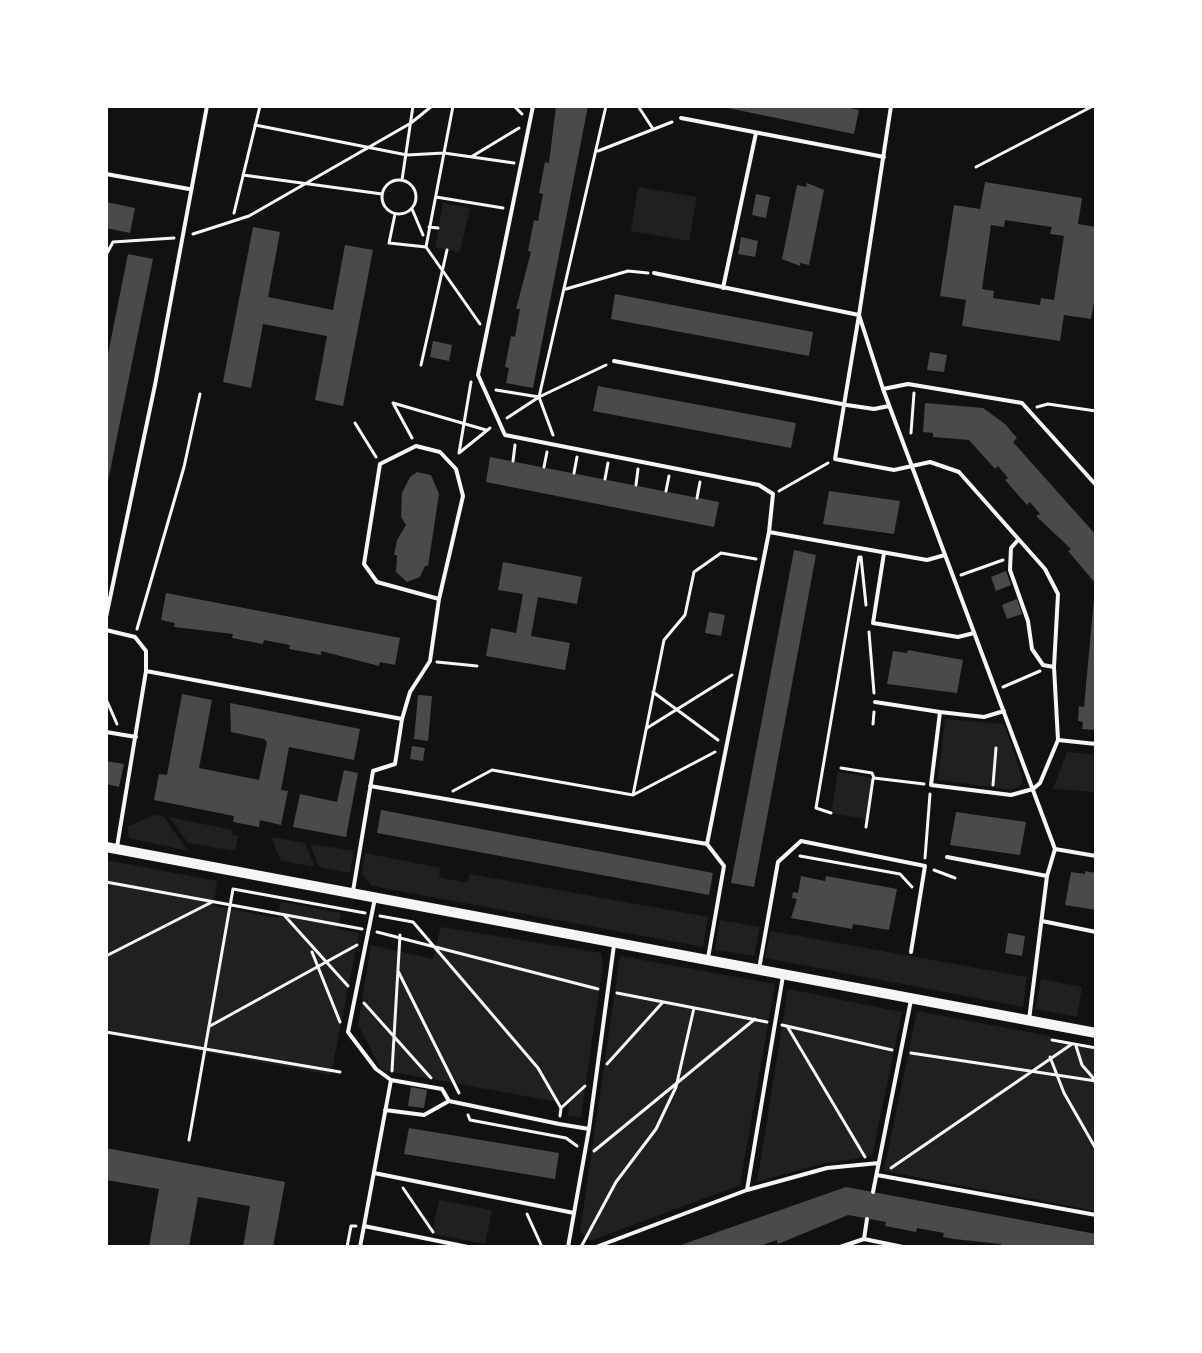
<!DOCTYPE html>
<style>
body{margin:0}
#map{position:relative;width:1202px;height:1353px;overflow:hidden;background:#111;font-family:Overpass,sans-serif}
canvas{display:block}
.frame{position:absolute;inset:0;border:108px solid #fff;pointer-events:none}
</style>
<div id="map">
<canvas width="1202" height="1353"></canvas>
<div class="frame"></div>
</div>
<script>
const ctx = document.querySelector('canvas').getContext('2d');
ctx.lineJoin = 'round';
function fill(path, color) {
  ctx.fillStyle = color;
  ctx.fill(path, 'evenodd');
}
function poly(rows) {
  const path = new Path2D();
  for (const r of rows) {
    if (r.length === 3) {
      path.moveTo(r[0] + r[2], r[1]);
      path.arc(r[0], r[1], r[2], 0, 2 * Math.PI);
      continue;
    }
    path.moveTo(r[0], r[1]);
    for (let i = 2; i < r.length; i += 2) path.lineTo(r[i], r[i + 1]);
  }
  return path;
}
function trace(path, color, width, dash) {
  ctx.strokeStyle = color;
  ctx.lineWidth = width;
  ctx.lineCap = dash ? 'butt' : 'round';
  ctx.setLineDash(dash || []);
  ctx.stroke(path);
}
fill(poly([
 [638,187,697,197,689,241,631,231],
 [443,203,470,208,460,252,435,247],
 [945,719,1004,724,1023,779,1020,786,1011,790,938,780],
 [1067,752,1096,755,1096,792,1053,789],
 [838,772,874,778,866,819,831,813],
 [153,815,163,816,188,851,129,838,127,827],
 [169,817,232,830,232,835,238,836,235,851,188,843],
 [271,837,305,843,315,867,281,861],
 [310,844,354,851,350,873,319,867],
 [365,853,441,868,439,877,467,883,470,874,708,917,703,947,372,886,362,874],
 [106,860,217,881,214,906,278,918,281,902,341,913,338,929,359,933,331,1075,106,1034],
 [720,920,760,927,754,956,715,950],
 [441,927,601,953,603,964,581,1117,568,1116,569,1104,382,1070,358,1025,371,945,433,959],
 [771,931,1027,977,1023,1007,765,958],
 [620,956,775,984,740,1185,590,1241,580,1232],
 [1041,979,1082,987,1077,1017,1035,1009],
 [788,989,902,1012,872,1156,821,1164,757,1182],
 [917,1011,1050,1036,1050,1042,1096,1050,1096,1211,884,1171],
 [439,1200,492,1210,485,1244,432,1234]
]), '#202020');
fill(poly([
 [556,106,588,106,533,388,506,383,509,368,505,367,511,336,515,337,520,309,516,309,531,252,528,251,534,220,538,221,543,194,539,193,545,162,549,163],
 [718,106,841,106,859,110,854,134],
 [985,182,1082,198,1078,224,1096,227,1096,290,1091,319,1064,315,1060,341,962,326,966,300,940,296,954,205,980,209],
 [1005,220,1052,227,1050,234,1064,236,1054,300,1041,298,1040,305,993,298,994,291,982,289,991,225,1004,227],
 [807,183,824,190,809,265,800,263,800,266,782,259,797,185,806,187],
 [756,194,770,197,766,218,752,215],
 [106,202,135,208,130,233,106,228],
 [253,227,280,232,268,297,333,310,345,245,373,250,343,406,315,400,327,336,263,324,251,388,223,382],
 [741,237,758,241,755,257,738,254],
 [128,254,153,259,107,486,106,364],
 [615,294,813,332,809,356,611,319],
 [433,341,452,345,449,361,430,357],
 [930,352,947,355,944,372,927,370],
 [598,386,796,423,791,448,593,411],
 [925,403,983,408,1005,424,1017,438,1013,442,1096,535,1096,584,1068,551,1071,549,1036,516,1040,514,1030,502,1027,505,1005,480,1008,478,998,466,995,469,969,440,933,437,933,433,923,432],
 [490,457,719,502,714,527,486,482],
 [417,472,431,475,439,494,428,566,425,566,420,577,407,582,396,572,397,555,394,555,397,540,406,525,401,517,402,493,410,477],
 [829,491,900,501,894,534,823,524],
 [794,550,816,555,754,887,731,883],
 [503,562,582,577,577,604,538,597,531,636,570,643,565,670,486,656,491,628,516,633,523,594,498,590],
 [1006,571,1011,585,996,591,991,577],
 [166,593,400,638,395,665,380,662,379,666,321,651,321,655,289,649,290,645,264,640,263,644,232,638,233,634,174,627,175,623,161,620],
 [1094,598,1096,598,1096,730,1082,729,1083,722,1078,721,1079,706,1084,707],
 [1017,599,1022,614,1007,619,1002,605],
 [709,612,725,615,721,636,705,633],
 [908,650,963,660,957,693,887,684,893,651,907,653],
 [182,694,212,700,199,768,259,780,267,742,264,739,231,732,230,703,360,729,354,760,289,747,281,790,288,791,281,825,260,820,259,827,233,822,234,816,154,800,159,774,167,775],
 [418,695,432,696,428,741,414,739],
 [412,746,425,748,423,761,410,759],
 [106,761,124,764,119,787,106,784],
 [344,770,358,773,346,837,293,827,300,794,337,802],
 [381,810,713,873,709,895,377,833],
 [956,812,1026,822,1020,855,950,845],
 [1085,871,1096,873,1096,910,1065,905,1071,872,1085,874],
 [801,876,825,881,826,876,897,889,889,930,853,924,852,929,791,918,797,899,792,898,793,892,798,893],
 [1008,933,1025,936,1022,956,1005,953],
 [411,1087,427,1090,424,1108,408,1106],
 [409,1128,559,1153,555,1179,404,1154],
 [106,1148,285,1182,273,1247,243,1247,250,1206,198,1197,189,1247,149,1247,159,1189,106,1180],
 [846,1187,1096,1234,1096,1247,1001,1247,1001,1244,954,1239,943,1237,944,1233,917,1228,916,1232,885,1226,886,1222,848,1215,778,1244,777,1240,757,1247,675,1247]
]), '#4a4a4a');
trace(poly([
 [514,106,522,114],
 [638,106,653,129],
 [255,125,407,155,444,153,514,163],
 [598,151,672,122],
 [471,157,519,128],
 [976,167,1093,106],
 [243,175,382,194],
 [399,197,17],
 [402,180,413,106],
 [436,197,503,208],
 [412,209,423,235],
 [234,213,260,106],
 [395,214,389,243,426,247,480,324],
 [429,227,438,228],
 [193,234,249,216,411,123,432,106],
 [426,247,453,106],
 [106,255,113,242,174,238],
 [566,289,628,271,648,273],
 [421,365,447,250],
 [496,390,539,397],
 [1037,407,1048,404,1096,411],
 [507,418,539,397,606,365],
 [355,423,376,457],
 [911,433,914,393],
 [553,435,539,397,606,106],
 [412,438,393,403,486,430],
 [459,453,490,428],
 [459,453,471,382],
 [513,461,515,445],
 [544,467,547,452],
 [574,473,577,457],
 [605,479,608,463],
 [636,485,638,469],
 [666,491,669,476],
 [779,491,828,463],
 [697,498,700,482],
 [861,557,866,605],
 [961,575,1003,560],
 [137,629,184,467,200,394],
 [869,632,874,693],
 [437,662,477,666],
 [1003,687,1040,671],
 [653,692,718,740],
 [106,699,117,724],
 [873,724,874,712],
 [647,728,732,675],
 [841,768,872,773,874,778,924,784],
 [993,785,996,748],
 [453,791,492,770,633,795,715,752],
 [633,795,664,640,685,615,694,572,721,553,756,559],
 [831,813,816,808,859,557],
 [866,827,873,779],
 [800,856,900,874,912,887],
 [925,858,930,794],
 [934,870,955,878],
 [106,882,362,929],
 [284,915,348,986],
 [380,916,413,922,538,1068,561,1108],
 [377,932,598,989],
 [312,952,340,1022],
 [106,956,212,902],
 [398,971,459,1093],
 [617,993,767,1022],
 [364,1003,431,1078],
 [782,1025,892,1050],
 [210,1026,357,945],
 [787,1026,865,1157],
 [106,1032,340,1072],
 [1052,1040,1096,1048],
 [1076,1046,1082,1065,1095,1080],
 [911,1053,1096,1081],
 [1050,1057,1064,1093,1096,1149],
 [607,1064,663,1002],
 [392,1071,400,935],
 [468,1115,470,1120,566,1138,577,1146],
 [560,1116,561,1108,585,1086],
 [189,1140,233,889,365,913],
 [594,1151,755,1019],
 [891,1168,1072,1044],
 [403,1188,433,1232],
 [527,1214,542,1247],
 [347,1247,351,1226,356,1226],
 [581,1247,616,1182,656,1129,676,1087,694,1008]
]), '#f5f5f5', 3);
trace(poly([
 [891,106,859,315,883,389,1055,849,1047,876,1029,1020],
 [681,118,884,157],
 [106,174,189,189],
 [654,273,859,315,835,459,894,470,930,462,959,472,1045,569,1058,594,1054,667,1058,740,1040,783,1033,789,1011,795,931,785,940,712,984,717,1004,711],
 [723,288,756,133],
 [614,361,847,405,874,409,889,406],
 [883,389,908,384,1022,403,1096,485],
 [769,532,927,560,945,555],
 [1018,540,1011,548,1010,570,1028,621,1032,649,1043,665,1054,667],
 [884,553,873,623,958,637,974,633],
 [106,617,155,385,207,106],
 [106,630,135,637,146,651,146,671,117,847],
 [146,671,402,719,395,764,373,771,353,891],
 [875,702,940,712],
 [402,719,410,692,430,661,439,599,463,496,456,469,440,452,416,446,380,464,364,564,377,582,439,599],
 [106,732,136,737],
 [1058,740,1096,744],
 [370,786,707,844,769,532,773,494,759,485,505,435,478,375,533,106],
 [707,844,724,866,708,958],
 [1055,849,1096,856],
 [947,857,1047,876],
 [375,898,348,1032,376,1069,391,1080,442,1089,449,1101,559,1124,589,1129,614,945],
 [1042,921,1096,932],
 [759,969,778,862,801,841,925,866,911,952],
 [385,1110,424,1115,449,1101],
 [374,1173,574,1213],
 [877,1175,1096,1215],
 [747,1190,783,976],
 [873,1192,911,1000],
 [364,1226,391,1080],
 [864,1239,867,1219],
 [360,1247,364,1226,468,1247],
 [568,1247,589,1129],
 [596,1247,747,1190,827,1168,879,1163],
 [840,1247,864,1239,903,1247]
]), '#f5f5f5', 4);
trace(poly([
 [106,847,1096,1033]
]), '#f5f5f5', 10);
</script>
